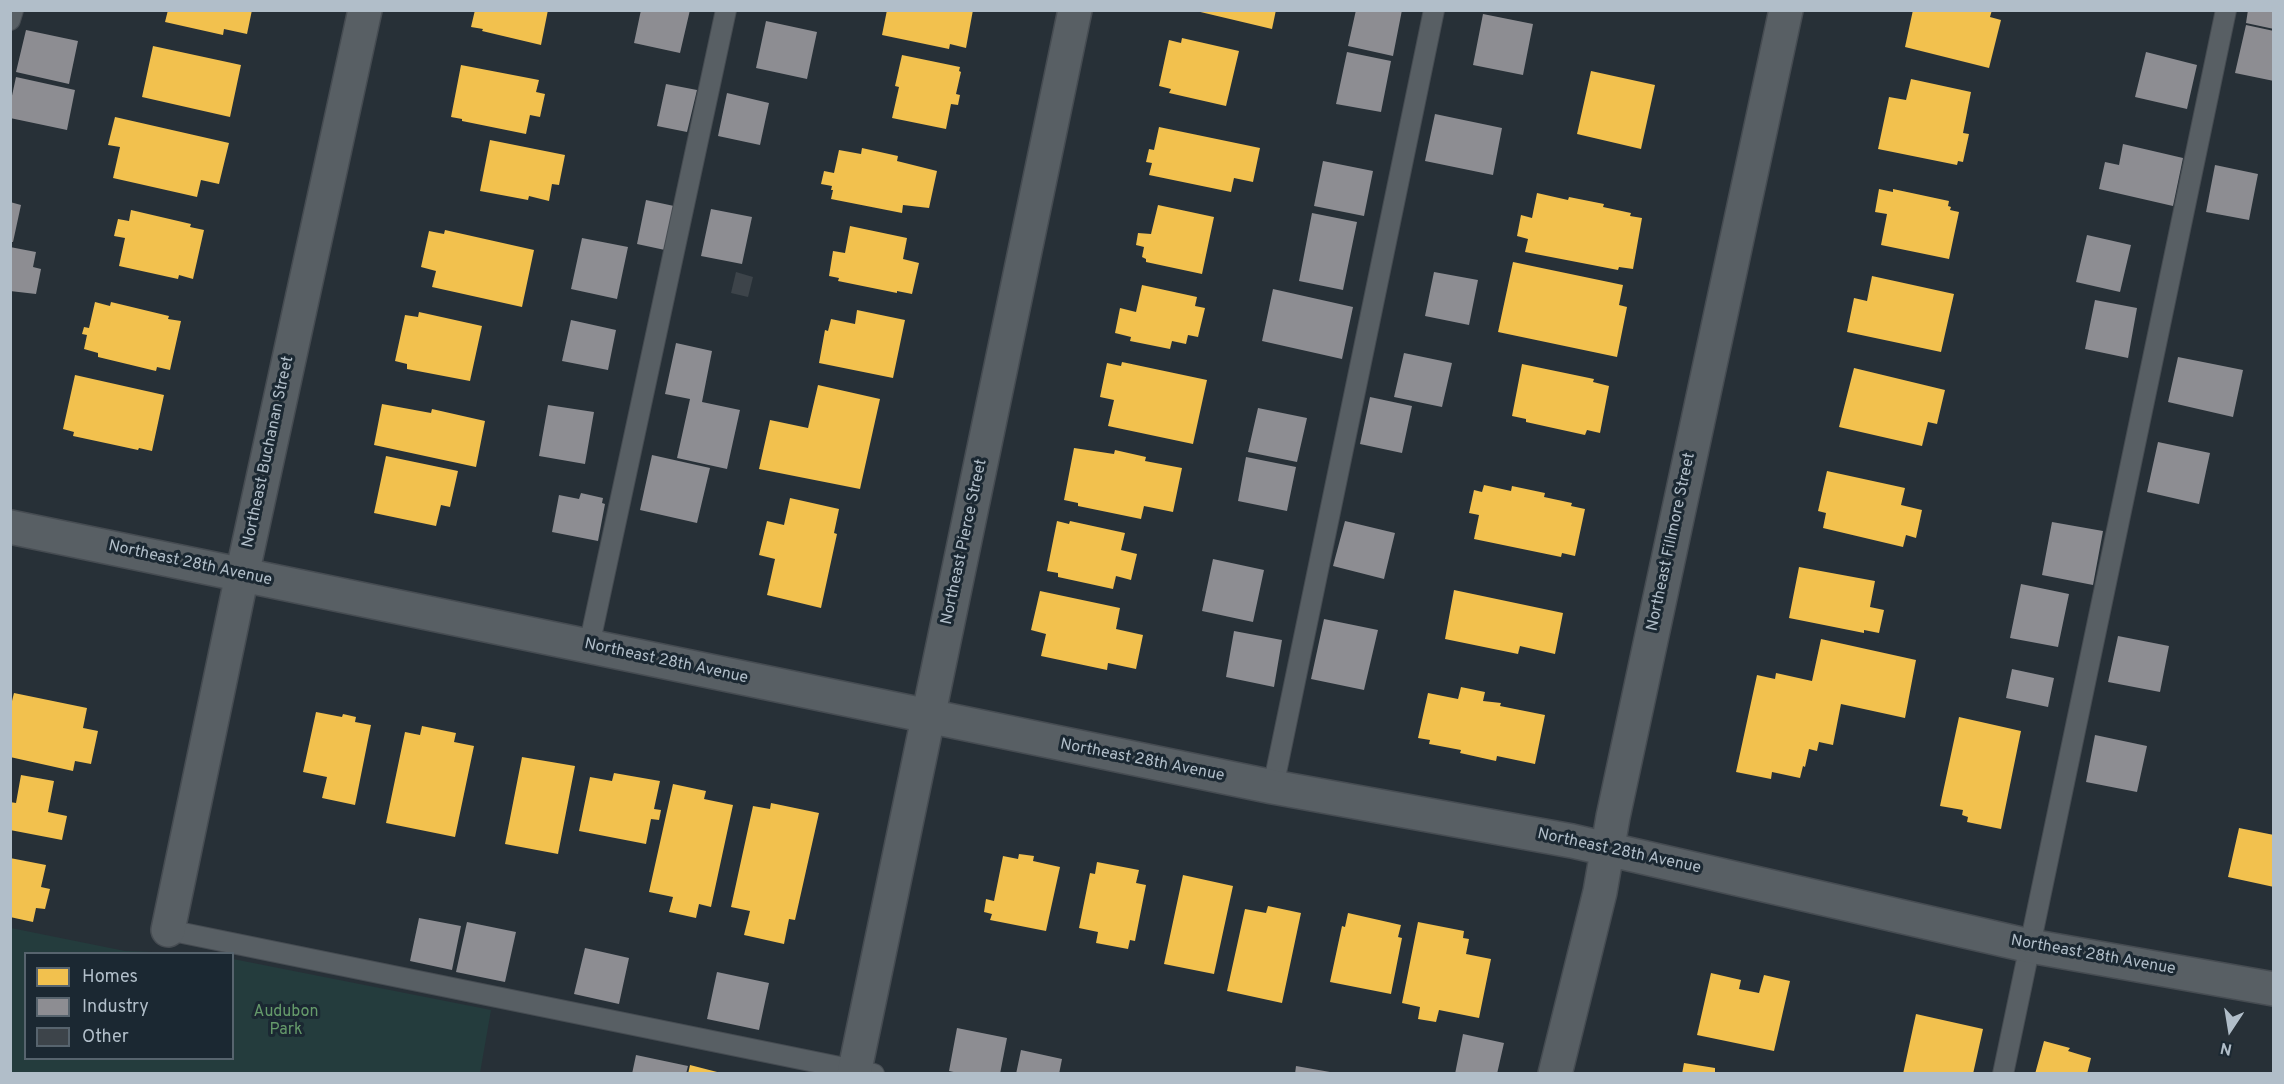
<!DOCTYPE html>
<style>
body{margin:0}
#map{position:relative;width:2284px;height:1084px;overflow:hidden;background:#273037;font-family:Overpass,sans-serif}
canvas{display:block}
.frame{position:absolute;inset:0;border:12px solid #b1bec9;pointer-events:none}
.legend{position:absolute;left:24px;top:952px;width:210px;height:108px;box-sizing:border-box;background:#1b2832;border:2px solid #57646e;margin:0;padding:8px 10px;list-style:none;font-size:18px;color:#b1bec9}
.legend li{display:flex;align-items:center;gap:12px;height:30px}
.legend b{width:30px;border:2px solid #57646e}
.north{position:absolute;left:2200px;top:1000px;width:60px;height:60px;-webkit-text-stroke:4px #1b2832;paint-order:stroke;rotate:192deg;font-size:16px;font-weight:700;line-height:24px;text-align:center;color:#b1bec9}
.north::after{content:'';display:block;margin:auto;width:21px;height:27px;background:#b1bec9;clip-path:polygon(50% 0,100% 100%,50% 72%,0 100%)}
</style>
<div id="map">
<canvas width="2284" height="1084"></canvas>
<div class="frame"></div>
<ul class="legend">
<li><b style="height:16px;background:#f2c14e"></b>Homes</li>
<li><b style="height:16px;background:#8d8d92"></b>Industry</li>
<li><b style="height:16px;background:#3d444a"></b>Other</li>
</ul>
<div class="north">N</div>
</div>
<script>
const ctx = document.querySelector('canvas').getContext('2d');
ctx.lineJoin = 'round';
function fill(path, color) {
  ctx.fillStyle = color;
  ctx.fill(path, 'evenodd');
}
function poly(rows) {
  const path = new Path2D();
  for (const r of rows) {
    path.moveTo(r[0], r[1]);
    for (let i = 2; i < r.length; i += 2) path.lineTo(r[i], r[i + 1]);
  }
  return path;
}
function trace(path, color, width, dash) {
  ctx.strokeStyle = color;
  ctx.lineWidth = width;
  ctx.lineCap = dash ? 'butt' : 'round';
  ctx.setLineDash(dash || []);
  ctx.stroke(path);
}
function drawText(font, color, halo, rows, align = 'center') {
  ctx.font = font + ' Overpass,sans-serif';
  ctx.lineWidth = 6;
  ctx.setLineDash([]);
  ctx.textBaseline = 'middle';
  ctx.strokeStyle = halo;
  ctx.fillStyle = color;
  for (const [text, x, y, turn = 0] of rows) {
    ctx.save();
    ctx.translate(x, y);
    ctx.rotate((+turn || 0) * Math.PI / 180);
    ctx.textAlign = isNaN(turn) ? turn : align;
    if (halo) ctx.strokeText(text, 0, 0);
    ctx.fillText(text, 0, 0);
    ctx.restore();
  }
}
fill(poly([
 [11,928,125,951,178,953,26,954,26,1058,232,1058,233,959,491,1010,480,1073,11,1073]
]), '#243c3d');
fill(poly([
 [168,10,252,10,247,34,224,29,223,35,165,22],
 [475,10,548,10,541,45,482,31,483,29,471,27],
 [887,10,973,10,966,48,950,44,949,49,882,35],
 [1192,10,1276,10,1272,29],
 [1913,10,1992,10,1990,17,2001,20,1989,68,1905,47],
 [1182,38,1239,51,1226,106,1169,93,1171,89,1159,86,1169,40,1181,43],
 [153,46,241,65,230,117,142,97],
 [902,55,960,67,959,71,961,72,956,94,960,95,958,105,951,104,946,129,892,118,899,87,895,86],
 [461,65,539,80,536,92,545,94,540,117,530,115,526,134,462,121,462,119,451,117],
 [1591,71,1655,85,1641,149,1577,134],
 [1911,79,1971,92,1963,133,1969,134,1963,162,1958,161,1957,165,1878,149,1889,97,1906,100],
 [115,117,229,143,219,184,201,180,197,197,113,178,120,147,108,145],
 [1159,127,1260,148,1253,182,1234,178,1231,192,1149,175,1152,163,1146,162,1149,149,1154,150],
 [490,140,565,155,559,185,552,184,549,201,529,196,528,200,480,191],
 [862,148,898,156,897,161,937,171,929,208,903,205,902,213,831,199,833,190,831,190,832,186,821,184,824,171,834,173,839,150,861,154],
 [1879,189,1893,192,1893,189,1949,201,1948,206,1951,207,1950,210,1959,212,1949,259,1881,245,1887,214,1875,212],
 [1537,193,1568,200,1569,197,1604,204,1603,207,1631,213,1630,216,1642,218,1633,269,1619,267,1618,270,1525,252,1528,239,1517,236,1521,215,1532,218],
 [1158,205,1214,217,1202,274,1146,262,1146,259,1142,257,1144,247,1136,245,1138,233,1151,234],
 [131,210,191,224,190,227,204,230,193,279,179,275,178,279,119,266,125,238,114,236,118,219,129,221],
 [850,226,907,238,903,259,919,263,912,294,897,291,897,293,838,281,839,278,829,276,833,251,845,253],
 [445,230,534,250,522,307,432,287,436,271,421,267,429,231,444,234],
 [1513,262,1623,285,1619,305,1627,307,1617,357,1498,332],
 [1872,276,1954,294,1941,352,1847,332,1854,298,1867,301],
 [1142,285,1197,297,1195,306,1205,308,1198,337,1188,335,1186,344,1172,341,1170,349,1130,341,1131,337,1115,333,1120,308,1136,312],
 [95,302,110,306,111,302,169,316,168,319,181,321,170,370,157,367,156,371,98,357,98,353,84,349,87,335,82,334,84,327,89,328],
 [857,310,905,320,893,378,819,363,825,330,828,331,831,319,855,324],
 [419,312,482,326,470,381,407,369,407,364,395,361,405,315,418,317],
 [1122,362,1207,380,1193,444,1108,426,1114,400,1100,397,1107,363,1121,366],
 [1522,364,1594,379,1593,382,1609,386,1600,433,1587,430,1585,435,1526,422,1526,419,1512,416],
 [1854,368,1945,390,1937,424,1928,422,1922,446,1839,427],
 [75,375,164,395,152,451,139,448,138,450,73,436,74,432,63,429],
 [818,385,880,399,860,489,759,469,770,420,808,428],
 [382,404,431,413,432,409,485,421,476,467,374,445],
 [1074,448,1114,454,1115,450,1146,457,1145,461,1182,468,1173,512,1144,506,1141,519,1078,506,1078,503,1064,500],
 [386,456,458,471,450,507,441,505,436,526,374,513],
 [1827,471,1905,488,1901,505,1922,510,1916,538,1906,535,1903,547,1823,528,1826,513,1818,511],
 [1484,485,1511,491,1512,486,1545,493,1544,497,1572,503,1571,506,1585,509,1575,556,1562,553,1561,557,1474,539,1479,515,1469,513,1474,490,1482,492],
 [790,498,839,509,834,533,837,534,821,608,767,595,775,559,759,555,767,521,784,525],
 [1057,521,1069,524,1070,521,1125,533,1121,550,1137,554,1131,580,1116,576,1113,589,1058,577,1058,573,1047,571],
 [1799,567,1875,581,1870,607,1884,610,1879,633,1864,630,1864,633,1789,618],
 [1454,590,1563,613,1555,654,1520,646,1518,654,1445,639],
 [1040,591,1120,608,1116,629,1143,635,1136,669,1108,663,1107,670,1041,656,1046,634,1031,630],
 [1821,639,1916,660,1905,718,1841,704,1833,745,1819,742,1817,751,1809,749,1805,767,1803,766,1800,778,1772,772,1771,779,1736,772,1757,675,1775,679,1776,673,1812,681],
 [1461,687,1485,692,1483,701,1501,703,1500,706,1545,715,1535,764,1497,756,1496,761,1460,753,1461,750,1429,744,1430,740,1418,738,1428,693,1458,699],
 [14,693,87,708,83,728,98,731,91,764,75,761,73,771,10,757,10,709],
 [316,712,342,717,343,714,356,717,355,722,371,725,355,805,322,798,327,777,303,772],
 [1959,717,2021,731,2001,829,1967,822,1968,817,1962,815,1963,810,1940,806],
 [422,726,456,733,454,742,474,746,455,837,386,823,405,732,420,735],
 [522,757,575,766,558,854,505,844],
 [614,773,660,781,654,809,661,810,659,820,651,819,646,844,579,831,590,777,612,781],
 [21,775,54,781,48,812,67,816,62,840,10,830,10,802,16,803],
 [673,784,706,791,704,799,733,805,711,907,699,904,696,918,669,912,673,897,649,892],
 [771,803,819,813,795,920,789,919,784,944,744,935,750,911,731,907,753,806,770,809],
 [2239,828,2274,835,2274,887,2228,877],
 [1019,854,1034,856,1033,861,1060,867,1046,931,990,920,992,914,984,912,986,899,994,901,1003,856,1018,859],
 [10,858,46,865,41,887,50,889,45,909,36,908,33,922,10,917],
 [1097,862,1139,870,1136,883,1146,885,1135,941,1130,940,1128,949,1096,943,1098,932,1079,928,1090,873,1095,874],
 [1183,875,1233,886,1214,974,1164,964],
 [1268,906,1301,913,1282,1003,1227,991,1245,909,1266,913],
 [1348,913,1401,925,1398,937,1402,938,1391,994,1330,982,1342,926,1345,927],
 [1418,922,1464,931,1463,938,1469,939,1466,954,1491,959,1479,1018,1439,1010,1436,1022,1418,1019,1420,1007,1402,1003],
 [1711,973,1741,980,1739,989,1759,993,1764,975,1790,981,1774,1051,1697,1035],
 [1916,1014,1983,1029,1973,1074,1903,1074],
 [2044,1041,2070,1048,2068,1051,2091,1058,2087,1074,2035,1074],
 [1684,1063,1715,1068,1715,1074,1682,1074],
 [690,1065,721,1073,721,1074,688,1074]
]), '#f2c14e');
fill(poly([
 [641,10,690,10,680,53,634,43],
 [1356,10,1402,10,1393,56,1348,46],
 [2248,10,2274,10,2274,29,2246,23],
 [1483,14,1533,24,1523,75,1473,65],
 [766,21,817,32,807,79,756,68],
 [2246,25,2274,31,2274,81,2235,73],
 [26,30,78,41,69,84,16,72],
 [1347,52,1391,61,1381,112,1336,104],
 [2146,52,2197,65,2187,109,2135,97],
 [16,77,75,90,67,130,10,118,10,105],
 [666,84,697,90,687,132,657,126],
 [727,93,769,103,760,145,718,136],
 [1435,114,1502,128,1493,175,1425,161],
 [2123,144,2183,158,2173,206,2099,189,2105,162,2119,165],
 [1323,161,1373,171,1364,216,1314,206],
 [2215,165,2258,174,2249,220,2206,212],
 [646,200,674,206,665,250,637,244],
 [10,202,21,205,13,242,10,242],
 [711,209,752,217,742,264,701,256],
 [1312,213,1357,222,1343,290,1299,281],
 [2087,235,2131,245,2120,292,2076,282],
 [582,238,628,247,617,299,571,289],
 [10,247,36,252,33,267,41,269,36,294,10,291],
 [1434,272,1478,280,1469,325,1425,316],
 [1273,289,1353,307,1342,359,1262,341],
 [2095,300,2137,308,2128,358,2085,349],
 [571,320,616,330,608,370,562,361],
 [676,343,712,351,702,402,740,410,727,469,677,458,690,399,665,394],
 [1404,353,1452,363,1442,407,1394,397],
 [2178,357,2243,370,2233,417,2168,402],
 [1370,397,1412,406,1402,453,1360,444],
 [548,405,594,412,585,464,539,456],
 [1258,408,1307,418,1297,462,1248,452],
 [2158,442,2210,453,2199,504,2147,492],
 [652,455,710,468,697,523,640,510],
 [1246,457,1296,467,1287,511,1238,501],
 [581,493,603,498,602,503,605,504,598,541,552,532,559,495,579,499],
 [1345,521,1395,533,1384,579,1333,566],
 [2052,522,2103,531,2093,585,2042,575],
 [1213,559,1264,570,1253,622,1202,611],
 [2021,584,2069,594,2058,647,2010,638],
 [1324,619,1378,630,1364,690,1311,679],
 [1234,631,1282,640,1274,687,1226,677],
 [2118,636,2169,646,2160,692,2108,682],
 [2012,669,2054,678,2048,707,2006,698],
 [2095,735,2147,746,2137,792,2086,782],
 [419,918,461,926,452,970,410,961],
 [467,922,516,932,505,982,456,972],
 [585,948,629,958,619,1004,574,994],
 [717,972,769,983,759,1030,707,1019],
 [957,1028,1007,1038,1000,1074,963,1074,949,1071],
 [1463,1034,1504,1043,1497,1074,1455,1074],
 [1021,1050,1062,1059,1059,1074,1016,1074],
 [636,1055,688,1066,686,1074,632,1074],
 [1296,1066,1330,1072,1330,1074,1295,1074]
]), '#8d8d92');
fill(poly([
 [736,272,753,277,748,297,731,293]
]), '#3d444a');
const service = poly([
 [10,20,13,10],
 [589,646,726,10],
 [1273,787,1434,10],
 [168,930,874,1074],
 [2003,1074,2226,10]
]);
const minor = poly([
 [10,527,1273,787,1572,841,2030,946,2274,989],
 [168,930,242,575,365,10],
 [854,1074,1075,10],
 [1555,1074,1600,892,1613,817,1786,10]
]);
trace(service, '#464c52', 22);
trace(minor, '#464c52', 36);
trace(service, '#585f64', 20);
trace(minor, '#585f64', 33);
drawText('16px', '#b1bec9', '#1b2832', [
 ["Northeast Buchanan Street",269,452,-78],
 ["Northeast Pierce Street",965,542,-78],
 ["Northeast Fillmore Street",1672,542,-78],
 ["Northeast 28th Avenue",190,564,12],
 ["Northeast 28th Avenue",666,662,12],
 ["Northeast 28th Avenue",1142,761,11],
 ["Northeast 28th Avenue",1619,852,12],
 ["Northeast 28th Avenue",2093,956,10]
]);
drawText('16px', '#669b6b', '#1b2832', [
 ["Audubon",286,1013],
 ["Park",286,1031]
]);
</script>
